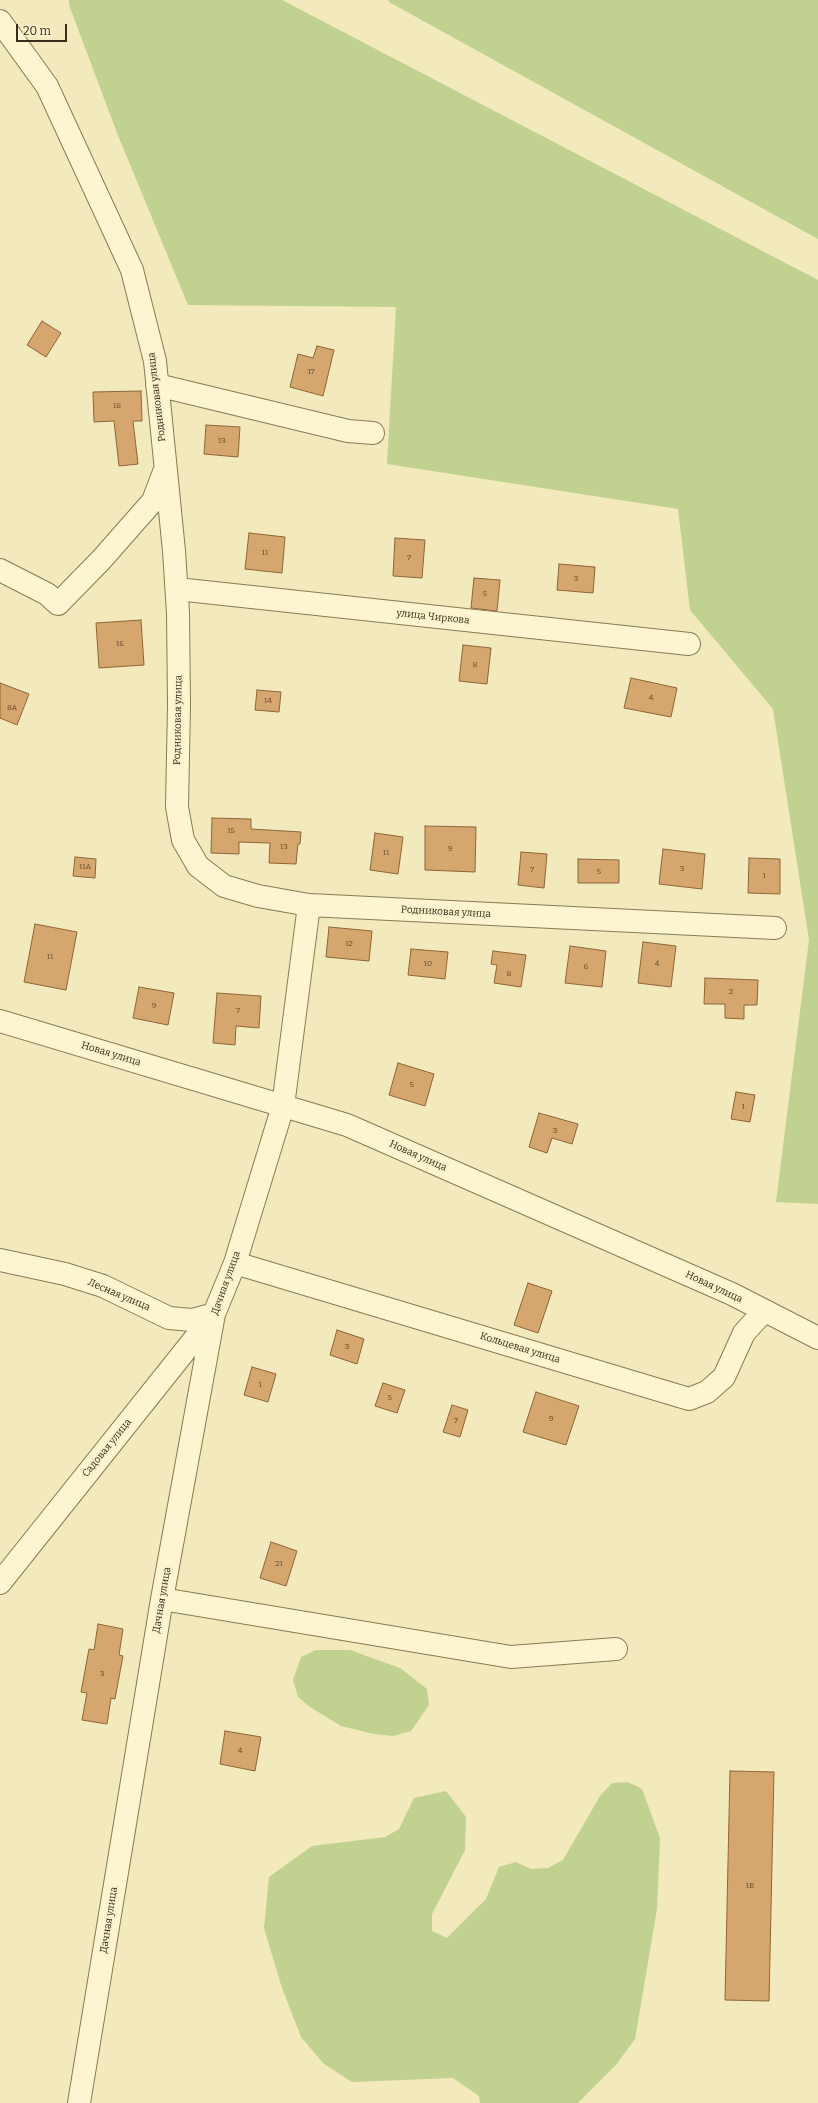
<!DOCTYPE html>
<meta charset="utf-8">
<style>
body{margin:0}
#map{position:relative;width:818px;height:2103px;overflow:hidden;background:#f2e9bc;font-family:Bitter,serif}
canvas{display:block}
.scale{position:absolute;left:16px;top:24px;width:51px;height:18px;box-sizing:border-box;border:2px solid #392d1a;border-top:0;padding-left:5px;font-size:12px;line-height:14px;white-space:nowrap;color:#392d1a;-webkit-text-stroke:3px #f9f2cd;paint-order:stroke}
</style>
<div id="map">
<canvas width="818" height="2103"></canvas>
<div class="scale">20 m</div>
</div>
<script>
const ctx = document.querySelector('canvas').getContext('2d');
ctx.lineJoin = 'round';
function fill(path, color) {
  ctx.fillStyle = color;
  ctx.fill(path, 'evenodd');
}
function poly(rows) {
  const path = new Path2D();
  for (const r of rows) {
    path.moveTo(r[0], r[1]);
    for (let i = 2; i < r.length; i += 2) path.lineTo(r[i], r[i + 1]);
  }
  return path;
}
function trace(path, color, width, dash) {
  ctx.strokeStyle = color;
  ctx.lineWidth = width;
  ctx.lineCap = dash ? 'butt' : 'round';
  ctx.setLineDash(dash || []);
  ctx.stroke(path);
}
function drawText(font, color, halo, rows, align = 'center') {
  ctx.font = font + ' Bitter,serif';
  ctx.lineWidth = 4;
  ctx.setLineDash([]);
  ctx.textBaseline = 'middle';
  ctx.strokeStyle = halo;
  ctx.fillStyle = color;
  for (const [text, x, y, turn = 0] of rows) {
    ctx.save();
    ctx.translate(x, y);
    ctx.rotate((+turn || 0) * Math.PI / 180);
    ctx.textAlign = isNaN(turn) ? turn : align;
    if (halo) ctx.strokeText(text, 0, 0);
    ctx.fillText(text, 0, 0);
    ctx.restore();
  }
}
fill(poly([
 [69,0,282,0,818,280,818,1204,776,1202,809,940,773,709,690,610,678,509,387,464,396,307,188,305,117,133,69,5],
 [388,0,818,0,818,239,389,2],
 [316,1650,350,1650,400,1668,427,1689,429,1705,411,1731,393,1736,374,1734,341,1726,310,1707,298,1697,293,1680,301,1657],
 [628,1782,642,1789,660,1838,657,1909,635,2039,616,2065,578,2103,480,2103,479,2096,453,2078,352,2082,324,2064,301,2037,282,1988,264,1928,269,1877,312,1846,385,1837,399,1829,414,1798,446,1791,466,1817,465,1850,432,1914,432,1931,447,1938,486,1899,499,1867,516,1862,531,1869,548,1868,563,1860,600,1796,612,1783]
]), '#c1d18f');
const building = poly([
 [42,321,61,333,46,357,27,345,42,321],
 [317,346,334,350,323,396,290,387,298,354,313,358,317,346],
 [141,391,142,421,133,421,138,464,119,466,114,421,94,422,93,392,141,391],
 [206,425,240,427,238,457,204,454,206,425],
 [249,533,285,537,282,573,245,569,249,533],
 [395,538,425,540,422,578,393,576,395,538],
 [559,564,595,567,593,593,557,590,559,564],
 [474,578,500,580,497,611,471,608,474,578],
 [141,620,144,665,99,668,96,623,141,620],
 [463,645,491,648,487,684,459,681,463,645],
 [631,678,677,688,671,717,624,708,631,678],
 [0,683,29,694,17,725,0,718,0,683],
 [257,690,281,692,279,712,255,710,257,690],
 [212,818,251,819,251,829,301,832,300,844,298,844,296,864,269,863,270,843,239,842,239,854,211,853,212,818],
 [425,826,476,827,475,872,425,870,425,826],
 [375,833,403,837,398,874,370,870,375,833],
 [663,849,705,854,702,889,659,884,663,849],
 [521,852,547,854,544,888,518,885,521,852],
 [75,857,96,859,95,878,73,876,75,857],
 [749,858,780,859,780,894,748,893,749,858],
 [578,859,619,860,619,883,578,883,578,859],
 [35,924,77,932,66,990,24,982,35,924],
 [329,927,372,931,369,961,326,957,329,927],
 [643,942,676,946,671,987,638,983,643,942],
 [570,946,606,951,602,987,565,983,570,946],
 [411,949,448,952,445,979,408,975,411,949],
 [493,951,526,955,521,987,494,983,497,965,491,964,493,951],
 [705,978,758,980,757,1005,744,1005,744,1019,725,1018,725,1004,704,1004,705,978],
 [139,987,174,993,168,1025,133,1018,139,987],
 [217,993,261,996,259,1028,236,1026,235,1045,213,1043,217,993],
 [398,1063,434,1074,425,1106,389,1095,398,1063],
 [736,1092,755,1095,750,1122,731,1119,736,1092],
 [539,1113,578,1124,572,1144,552,1138,547,1153,529,1147,539,1113],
 [528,1283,552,1291,538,1333,514,1325,528,1283],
 [337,1330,364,1339,357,1364,330,1355,337,1330],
 [252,1367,276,1374,268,1402,244,1395,252,1367],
 [383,1383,405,1390,397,1413,375,1406,383,1383],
 [536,1392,579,1406,566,1445,523,1432,536,1392],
 [452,1405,468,1410,460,1437,443,1432,452,1405],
 [271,1542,297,1551,286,1586,260,1578,271,1542],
 [98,1624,123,1629,119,1655,123,1656,115,1699,111,1698,107,1724,82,1720,87,1693,81,1692,89,1649,94,1650,98,1624],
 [225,1731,261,1737,255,1771,220,1764,225,1731],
 [730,1771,774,1772,769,2001,725,2000,730,1771]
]);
fill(building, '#d5a66e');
trace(building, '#8e6537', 1);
const minor = poly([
 [0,21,47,86,132,270,155,361,174,551,178,613,179,705,177,807,183,840,198,866,224,886,258,896,309,905,775,928],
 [157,385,348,431,373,433],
 [0,570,47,594,58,604,101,560,153,501,164,472],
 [177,589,689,644],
 [0,1021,347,1125,732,1294,818,1338],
 [0,1260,65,1274,103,1286,169,1318,192,1320,214,1314],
 [235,1263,689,1399,707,1392,724,1377,744,1333,764,1311],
 [0,1583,212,1317],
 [162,1599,511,1657,616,1649],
 [79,2103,162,1599,214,1314,235,1263,283,1106,309,905]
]);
trace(minor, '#8c7954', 24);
trace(minor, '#fcf5d0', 22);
drawText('8px', '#604b2f', null, [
 ["17",311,372],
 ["18",117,406],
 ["13",222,441],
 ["11",265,553],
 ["7",409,558],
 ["3",576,579],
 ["5",485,594],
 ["16",120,644],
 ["8",475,665],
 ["4",651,698],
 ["14",268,701],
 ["8А",12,708],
 ["15",231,831],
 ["13",284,847],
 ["9",450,849],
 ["11",386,853],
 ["11А",85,867],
 ["3",682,869],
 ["7",532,870],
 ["5",599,872],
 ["1",764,876],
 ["12",349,944],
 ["11",50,957],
 ["10",428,964],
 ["4",657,964],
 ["6",586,967],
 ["8",509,974],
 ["2",731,992],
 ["9",154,1006],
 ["7",238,1011],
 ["5",412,1085],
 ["1",743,1107],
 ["3",555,1131],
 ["3",347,1347],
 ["1",260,1385],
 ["5",390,1398],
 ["9",551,1419],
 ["7",456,1421],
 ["21",279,1564],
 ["3",102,1674],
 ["4",240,1751],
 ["1В",750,1886]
]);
drawText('10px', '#392d1a', '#f9f2cd', [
 ["Родниковая улица",157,397,-97],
 ["улица Чиркова",433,617,6],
 ["Родниковая улица",178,720,-89],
 ["Родниковая улица",446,912,3],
 ["Новая улица",111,1054,17],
 ["Новая улица",418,1156,24],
 ["Дачная улица",226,1283,-70],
 ["Новая улица",714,1287,25],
 ["Лесная улица",119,1295,23],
 ["Кольцевая улица",520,1348,17],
 ["Садовая улица",107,1448,-51],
 ["Дачная улица",162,1600,-80],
 ["Дачная улица",109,1920,-81]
]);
</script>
